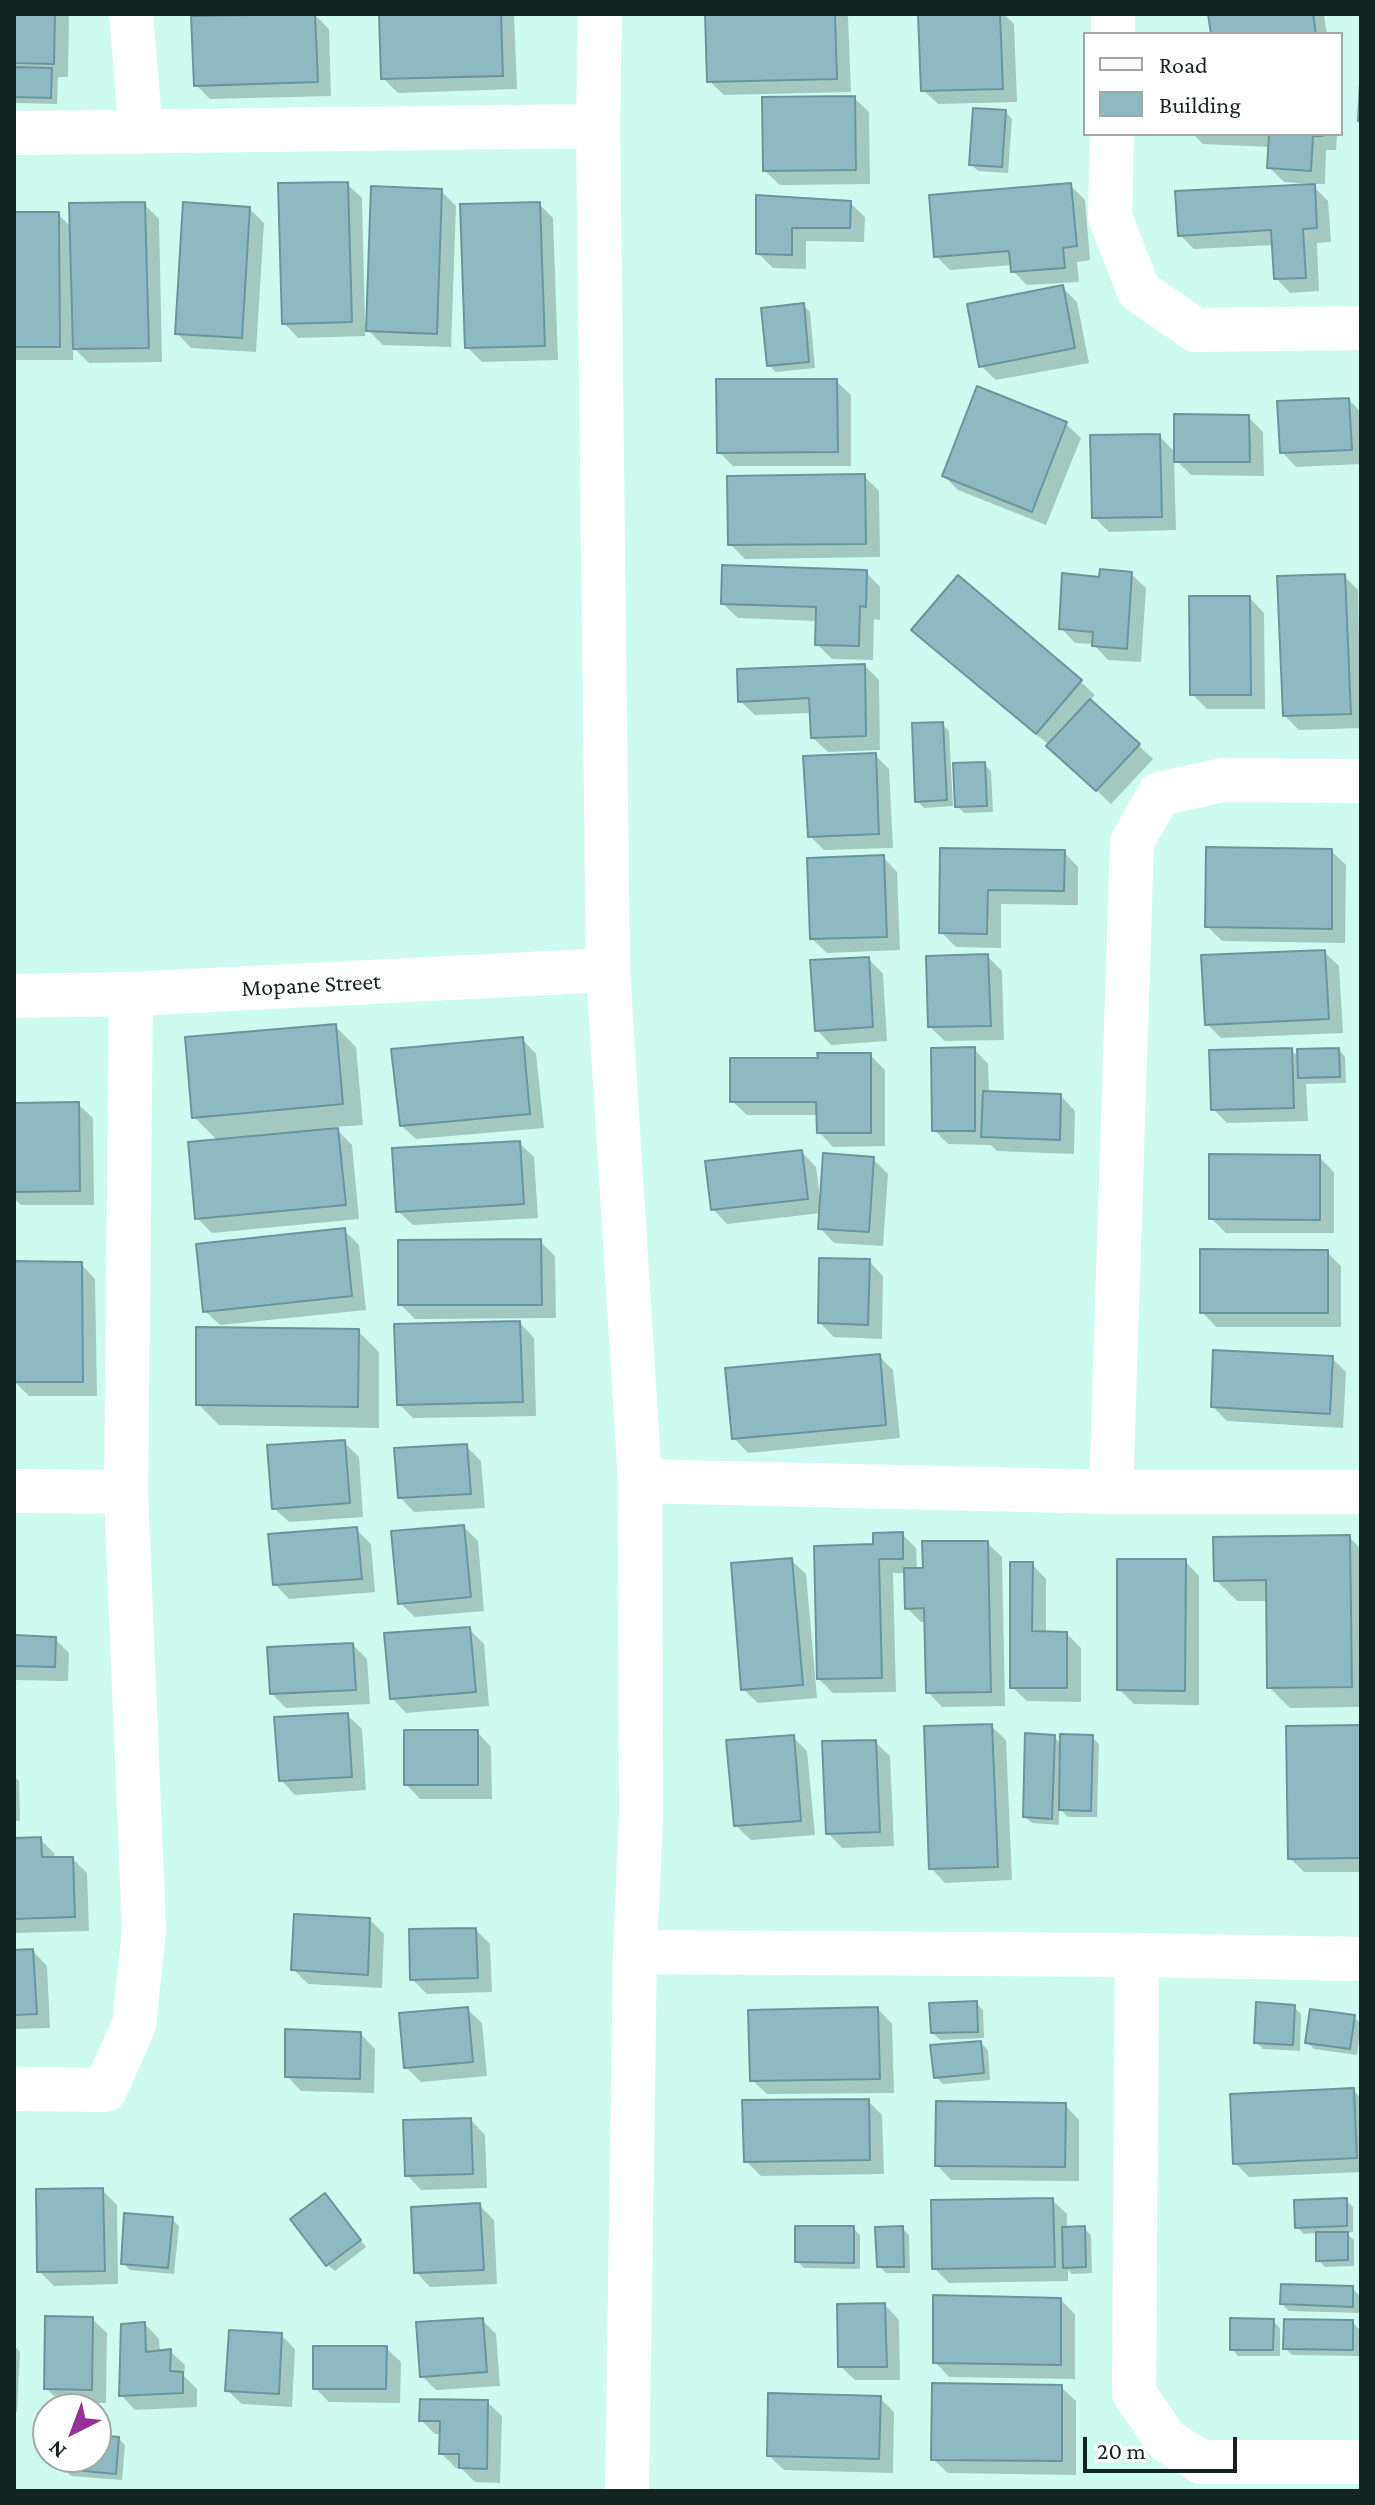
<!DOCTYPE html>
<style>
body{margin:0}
#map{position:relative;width:1375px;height:2505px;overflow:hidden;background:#cdfbf0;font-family:"Crimson Pro",serif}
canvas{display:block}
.frame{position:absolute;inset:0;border:16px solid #142521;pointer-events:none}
.legend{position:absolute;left:1083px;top:32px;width:260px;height:104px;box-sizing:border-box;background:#fff;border:2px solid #a1a8a6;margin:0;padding:10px 14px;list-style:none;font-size:24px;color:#142521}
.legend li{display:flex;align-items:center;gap:16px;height:40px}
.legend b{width:40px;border:2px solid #a1a8a6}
.north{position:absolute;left:32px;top:2393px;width:80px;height:80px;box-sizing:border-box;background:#fff;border:2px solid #a1a8a6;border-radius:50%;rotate:222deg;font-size:22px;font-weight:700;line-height:32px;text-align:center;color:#142521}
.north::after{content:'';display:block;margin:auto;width:28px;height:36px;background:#953198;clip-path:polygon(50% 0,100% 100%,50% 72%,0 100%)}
.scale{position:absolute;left:1083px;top:2437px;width:154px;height:36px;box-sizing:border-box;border:4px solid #142521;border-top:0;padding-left:10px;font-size:24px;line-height:28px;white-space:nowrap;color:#142521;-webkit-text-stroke:6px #fff;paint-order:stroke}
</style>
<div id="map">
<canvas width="1375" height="2505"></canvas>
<div class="frame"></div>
<ul class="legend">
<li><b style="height:10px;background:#fff"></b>Road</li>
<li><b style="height:22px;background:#8dbac2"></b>Building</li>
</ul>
<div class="north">N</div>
<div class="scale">20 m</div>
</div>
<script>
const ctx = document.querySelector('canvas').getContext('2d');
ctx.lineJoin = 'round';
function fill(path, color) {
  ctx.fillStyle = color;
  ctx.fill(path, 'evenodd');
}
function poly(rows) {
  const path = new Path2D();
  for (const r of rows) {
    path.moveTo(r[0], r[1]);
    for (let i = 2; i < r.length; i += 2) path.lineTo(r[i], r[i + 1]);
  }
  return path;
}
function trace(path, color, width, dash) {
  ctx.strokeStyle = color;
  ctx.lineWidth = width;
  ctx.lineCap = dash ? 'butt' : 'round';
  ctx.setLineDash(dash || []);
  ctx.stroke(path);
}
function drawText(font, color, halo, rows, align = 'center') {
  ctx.font = font + ' "Crimson Pro",serif';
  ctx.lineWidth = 8;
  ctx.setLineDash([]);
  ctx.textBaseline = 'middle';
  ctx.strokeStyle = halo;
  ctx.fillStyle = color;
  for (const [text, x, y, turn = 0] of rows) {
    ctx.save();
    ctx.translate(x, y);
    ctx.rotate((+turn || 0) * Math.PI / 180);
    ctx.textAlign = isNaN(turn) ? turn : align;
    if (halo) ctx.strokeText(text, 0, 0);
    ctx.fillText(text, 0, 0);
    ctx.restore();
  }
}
fill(poly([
 [14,14,69,14,68,77,58,77,57,104,14,103],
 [314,14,329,29,331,96,210,99,196,85],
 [381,14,514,14,517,89,398,93,383,78],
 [707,14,846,14,848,17,851,92,724,95,709,81],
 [920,14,1004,14,1014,24,1017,102,938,104,923,90],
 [1210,14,1324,14,1327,34,1213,34],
 [854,98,869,112,870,184,780,185,765,171],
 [1006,112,1012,119,1008,173,978,171,971,164],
 [1193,134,1337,134,1336,150,1326,150,1325,184,1311,184,1328,201,1331,242,1317,243,1319,291,1290,293,1276,278,1274,245,1194,249,1180,235,1311,186,1311,184,1284,182,1269,167,1270,147,1203,144],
 [347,184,362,198,365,323,368,323,441,191,456,206,451,347,383,345,365,327,365,336,298,338,284,323],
 [1070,185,1085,200,1090,260,1077,262,1079,282,1027,285,1013,271,1012,265,950,270,936,256],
 [758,197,850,203,865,217,864,242,806,241,806,269,773,268,758,253],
 [144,204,159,219,162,362,89,363,73,347,73,360,14,360,14,214,58,214,72,228],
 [539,204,553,218,558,360,482,362,467,347],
 [250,209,264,223,256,352,191,348,177,333],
 [1062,287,1077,302,1089,363,996,380,981,366],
 [803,305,810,312,815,368,776,372,769,365],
 [836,381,851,395,851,466,733,466,719,452],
 [1349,400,1361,412,1361,464,1296,467,1282,452],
 [1248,417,1263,432,1264,476,1191,475,1174,458,1176,530,1109,532,1094,517,1159,436,1176,453],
 [1066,424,1081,438,1046,525,958,490,944,476],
 [864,476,879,491,880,557,745,559,730,544],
 [866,572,880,587,880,620,874,619,873,660,832,659,817,644,817,621,738,618,723,604],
 [1131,574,1146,588,1141,662,1108,660,1093,644,1075,643,1061,628,1101,579],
 [1344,576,1358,590,1361,728,1299,730,1284,715],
 [1250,598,1264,613,1265,709,1207,709,1192,694],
 [928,644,1080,681,1095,695,1090,701,1153,759,1111,804,1049,745],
 [865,666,879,680,880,750,828,752,813,738,812,713,755,715,740,701],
 [942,724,949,731,953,806,924,808,917,801],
 [875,755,889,769,893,848,824,850,810,836],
 [984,764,991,771,993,812,964,813,957,806],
 [942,850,1064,852,1078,867,1078,905,1001,904,1001,948,956,947,941,932],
 [1331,851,1346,865,1345,943,1222,941,1207,926],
 [883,857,897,872,900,950,827,953,812,939],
 [1324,952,1339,966,1343,1033,1221,1038,1207,1024],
 [987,956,1002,971,1004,1040,945,1041,930,1027],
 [869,959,883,974,887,1041,831,1045,817,1030],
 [335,1026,356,1047,363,1125,334,1127,352,1145,359,1219,212,1233,197,1218,218,1141,194,1117],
 [522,1039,536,1054,544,1128,416,1139,401,1125],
 [974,1049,988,1064,989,1093,1061,1096,1075,1111,1074,1154,997,1151,991,1145,948,1144,934,1130],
 [1291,1050,1300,1058,1339,1050,1345,1057,1346,1083,1306,1084,1308,1121,1227,1123,1213,1109],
 [870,1055,885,1070,885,1146,833,1147,819,1132,818,1115,747,1115,732,1101,820,1060],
 [78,1104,93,1118,94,1205,21,1205,14,1198,14,1105],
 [519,1143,534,1157,538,1218,413,1225,398,1211],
 [802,1152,816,1167,820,1199,873,1159,888,1174,883,1246,834,1243,820,1228,821,1213,727,1224,713,1209],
 [1319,1157,1334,1172,1334,1233,1226,1233,1211,1218],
 [344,1230,359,1245,366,1310,220,1325,205,1311],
 [540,1241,555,1256,556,1318,415,1319,400,1304],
 [1327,1252,1341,1266,1341,1327,1216,1327,1202,1312],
 [869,1261,883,1276,882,1339,834,1337,820,1323],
 [14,1263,81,1264,95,1279,97,1396,29,1396,14,1381],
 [520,1323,534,1338,536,1416,413,1418,399,1404],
 [358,1331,379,1352,379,1428,219,1425,198,1404],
 [879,1356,893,1370,900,1438,748,1453,734,1438],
 [1332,1358,1346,1372,1343,1428,1227,1421,1213,1407],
 [344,1442,359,1457,363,1517,289,1522,274,1508],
 [466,1446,481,1461,485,1508,414,1512,400,1497],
 [464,1527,478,1541,484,1611,415,1617,400,1603],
 [356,1529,371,1544,375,1592,289,1599,275,1584],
 [902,1534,916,1548,917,1570,925,1570,987,1543,1002,1557,1005,1706,942,1707,928,1692,926,1622,921,1622,907,1608,906,1573,893,1573,896,1692,833,1693,819,1679,875,1546],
 [1349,1537,1361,1549,1361,1707,1290,1708,1269,1687,1268,1601,1237,1601,1216,1580],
 [791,1560,806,1574,817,1698,758,1703,743,1689],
 [1185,1561,1199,1576,1199,1705,1134,1704,1119,1689],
 [1032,1564,1046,1579,1046,1633,1067,1634,1081,1648,1081,1702,1027,1701,1012,1687],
 [469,1629,484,1644,489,1706,406,1713,392,1698],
 [14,1637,55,1639,69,1653,68,1681,14,1680],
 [353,1645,367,1659,370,1704,286,1708,271,1693],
 [347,1715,362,1729,366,1790,295,1795,281,1780],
 [991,1726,1006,1740,1012,1880,945,1883,931,1868],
 [1361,1727,1361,1872,1304,1872,1290,1858],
 [477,1732,491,1747,492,1799,420,1799,406,1784],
 [793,1737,807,1751,815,1835,751,1840,736,1826],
 [1054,1737,1062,1745,1092,1737,1099,1744,1097,1817,1068,1817,1059,1808,1059,1825,1032,1823,1025,1817],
 [875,1742,890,1756,894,1846,842,1848,828,1833],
 [14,1776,19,1781,20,1821,14,1821],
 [40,1839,54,1853,55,1859,73,1859,87,1873,89,1931,14,1933,14,1840],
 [370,1920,384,1934,382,1988,308,1984,293,1969],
 [476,1930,490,1944,492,1992,427,1994,412,1979],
 [33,1951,47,1966,50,2028,14,2029,14,1952],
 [976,2003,983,2010,984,2038,940,2040,933,2033],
 [1294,2007,1301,2014,1300,2051,1263,2049,1256,2042],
 [467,2009,482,2023,487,2076,421,2082,406,2067],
 [878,2009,892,2024,894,2093,767,2094,752,2080],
 [1354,2017,1361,2024,1357,2055,1314,2049,1307,2042],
 [361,2034,375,2049,374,2093,301,2091,287,2076],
 [981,2043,988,2050,990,2080,943,2084,936,2077],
 [1353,2090,1361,2098,1361,2172,1249,2177,1235,2163],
 [868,2101,882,2115,884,2174,761,2176,746,2161],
 [1065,2105,1079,2120,1079,2181,951,2180,937,2165],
 [471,2120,485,2135,487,2188,421,2190,407,2175],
 [102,2190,117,2205,118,2284,54,2286,39,2271],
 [1052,2200,1067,2214,1067,2229,1084,2228,1091,2235,1092,2273,1072,2274,1068,2270,1068,2281,949,2283,934,2268],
 [1346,2200,1353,2207,1353,2232,1346,2233,1354,2240,1354,2266,1325,2267,1318,2260,1318,2233,1304,2234,1297,2227],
 [331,2202,366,2247,335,2271,328,2265],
 [479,2205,494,2220,497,2284,430,2287,416,2272],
 [172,2219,179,2226,174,2274,130,2270,123,2263],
 [853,2228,860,2235,860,2269,804,2268,797,2261],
 [902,2228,909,2235,910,2273,886,2273,879,2266],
 [1352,2288,1359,2295,1359,2313,1289,2311,1282,2304],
 [1061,2300,1075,2314,1075,2379,949,2377,935,2362],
 [885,2305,899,2320,900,2380,855,2380,840,2366],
 [92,2319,107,2333,106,2403,60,2402,46,2388],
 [482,2320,496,2334,500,2386,436,2390,422,2376],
 [1273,2321,1280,2328,1280,2356,1238,2356,1232,2349],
 [1352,2322,1359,2329,1359,2356,1292,2355,1285,2348],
 [145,2324,159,2339,160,2352,170,2351,185,2365,184,2376,197,2389,197,2407,135,2410,121,2395],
 [281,2335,295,2349,292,2407,242,2404,227,2390],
 [14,2346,20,2352,17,2412,14,2412],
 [386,2348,401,2362,400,2403,329,2402,315,2388],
 [1061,2387,1076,2401,1076,2475,948,2473,933,2459],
 [880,2398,894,2412,893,2473,784,2470,769,2456],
 [487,2402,502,2416,500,2483,475,2482,461,2468,456,2468,441,2453,441,2434,435,2434,421,2420],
 [96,2437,118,2438,125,2445,122,2480,71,2476,64,2469,64,2457,96,2457]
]), '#0003');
const building = poly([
 [14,14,55,14,54,64,14,63,14,14],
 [315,14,318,82,194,86,191,16,315,14],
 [379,14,501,14,503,76,381,79,379,14],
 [705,14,835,14,837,79,707,82,705,14],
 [918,14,1000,14,1003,89,921,91,918,14],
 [1208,14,1313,14,1316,34,1211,34,1208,14],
 [14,67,52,68,51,98,14,97,14,67],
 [1360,83,1361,83,1361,121,1358,121,1360,83],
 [855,96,856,170,763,171,762,97,855,96],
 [973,108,1006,110,1002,167,969,165,973,108],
 [1265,134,1323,134,1323,136,1313,136,1311,171,1267,168,1269,134,1265,134],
 [348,182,352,322,282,324,278,183,348,182],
 [1071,183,1077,246,1063,248,1065,268,1011,272,1009,251,934,257,929,195,1071,183],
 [1315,184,1317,228,1303,229,1306,278,1274,279,1271,230,1178,236,1175,191,1315,184],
 [371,186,442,189,437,334,366,331,371,186],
 [756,195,851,201,850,228,792,228,792,255,756,254,756,195],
 [145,202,149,348,73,349,69,203,145,202],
 [183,202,250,207,242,338,175,334,183,202],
 [540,202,545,346,465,348,460,204,540,202],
 [14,212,59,212,60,347,14,347,14,212],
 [1063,285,1075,348,979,367,967,304,1063,285],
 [804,303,809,362,767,366,761,308,804,303],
 [716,379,837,379,838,452,717,453,716,379],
 [977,386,1067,422,1032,512,942,476,977,386],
 [1349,398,1352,450,1280,453,1277,401,1349,398],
 [1174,414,1249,415,1250,462,1174,462,1174,414],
 [1160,434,1162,517,1092,518,1090,435,1160,434],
 [865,474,866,544,728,545,727,476,865,474],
 [722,565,867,570,866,607,860,606,859,646,815,645,816,607,721,604,722,565],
 [1100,569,1132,572,1127,649,1092,646,1093,632,1059,629,1062,573,1099,577,1100,569],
 [1345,574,1351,714,1283,716,1277,576,1345,574],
 [958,575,1082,680,1036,734,911,630,958,575],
 [1189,596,1250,596,1251,695,1190,695,1189,596],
 [865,664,866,736,811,738,809,698,738,702,737,669,865,664],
 [1090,699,1140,744,1096,791,1046,746,1090,699],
 [943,722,947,800,915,802,912,723,943,722],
 [876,753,879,834,808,837,803,756,876,753],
 [985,762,987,806,955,807,953,763,985,762],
 [1206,847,1332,849,1332,929,1205,927,1206,847],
 [940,848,1065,850,1064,891,988,890,987,934,939,933,940,848],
 [884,855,887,937,810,939,807,858,884,855],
 [1325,950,1329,1019,1205,1025,1201,955,1325,950],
 [988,954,991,1026,928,1027,926,956,988,954],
 [869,957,873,1027,815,1031,810,960,869,957],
 [336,1024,343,1104,192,1118,185,1037,336,1024],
 [523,1037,530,1114,400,1126,391,1049,523,1037],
 [975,1047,975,1131,932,1131,931,1048,975,1047],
 [1292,1048,1294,1108,1211,1110,1209,1050,1292,1048],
 [1339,1048,1340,1077,1298,1078,1297,1049,1339,1048],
 [817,1053,871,1053,871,1133,817,1133,816,1102,730,1102,730,1058,818,1058,817,1053],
 [983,1091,1061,1094,1060,1140,981,1137,983,1091],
 [79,1102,80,1191,14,1192,14,1103,79,1102],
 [338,1128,346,1205,195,1219,188,1142,338,1128],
 [520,1141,524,1204,396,1212,392,1148,520,1141],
 [802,1150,808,1199,711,1210,705,1161,802,1150],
 [823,1153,874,1157,869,1232,818,1229,823,1153],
 [1209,1154,1320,1155,1320,1220,1209,1219,1209,1154],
 [345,1228,352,1296,203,1312,196,1244,345,1228],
 [541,1239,542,1305,398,1305,398,1240,541,1239],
 [1200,1249,1328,1250,1328,1313,1200,1313,1200,1249],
 [819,1258,870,1259,868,1325,818,1323,819,1258],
 [14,1261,82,1262,83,1382,14,1382,14,1261],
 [520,1321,523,1402,397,1405,394,1324,520,1321],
 [196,1327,359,1329,358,1407,196,1405,196,1327],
 [1213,1350,1333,1356,1330,1414,1211,1407,1213,1350],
 [880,1354,886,1425,732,1439,725,1368,880,1354],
 [345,1440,350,1503,272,1509,267,1445,345,1440],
 [467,1444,471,1494,398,1498,394,1448,467,1444],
 [464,1525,471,1597,398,1604,391,1531,464,1525],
 [357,1527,362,1579,273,1585,268,1534,357,1527],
 [903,1532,903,1559,879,1559,882,1678,817,1679,814,1546,873,1544,873,1533,903,1532],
 [1350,1535,1352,1687,1267,1688,1266,1580,1214,1581,1213,1537,1350,1535],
 [922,1541,988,1541,991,1692,926,1693,924,1608,905,1609,904,1568,923,1568,922,1541],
 [792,1558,803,1685,741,1690,731,1563,792,1558],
 [1117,1559,1186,1559,1185,1691,1117,1690,1117,1559],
 [1010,1562,1033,1562,1032,1631,1067,1632,1067,1688,1010,1688,1010,1562],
 [470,1627,476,1692,390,1699,384,1633,470,1627],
 [14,1635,56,1637,55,1667,14,1666,14,1635],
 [353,1643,356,1690,270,1694,267,1647,353,1643],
 [348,1713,352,1777,279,1781,274,1717,348,1713],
 [992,1724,998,1867,929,1869,924,1726,992,1724],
 [1361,1725,1361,1858,1288,1859,1286,1726,1361,1725],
 [404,1730,478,1730,478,1785,404,1785,404,1730],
 [1025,1733,1055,1735,1052,1819,1023,1817,1025,1733],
 [1060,1734,1093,1735,1091,1811,1059,1810,1060,1734],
 [794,1735,801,1821,734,1826,726,1740,794,1735],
 [876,1740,880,1832,826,1834,822,1741,876,1740],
 [41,1837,42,1857,73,1857,75,1917,14,1919,14,1838,41,1837],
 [294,1914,370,1918,368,1975,291,1970,294,1914],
 [476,1928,478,1978,410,1980,409,1929,476,1928],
 [33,1949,37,2014,14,2015,14,1950,33,1949],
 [977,2001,978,2032,931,2033,929,2003,977,2001],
 [1256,2002,1295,2005,1293,2045,1254,2043,1256,2002],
 [468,2007,473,2062,404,2068,399,2013,468,2007],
 [878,2007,880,2079,750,2081,748,2010,878,2007],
 [1310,2009,1355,2015,1350,2049,1305,2043,1310,2009],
 [285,2029,361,2032,360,2079,285,2077,285,2029],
 [981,2041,984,2073,934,2078,930,2045,981,2041],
 [1354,2088,1357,2158,1233,2164,1230,2094,1354,2088],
 [869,2099,870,2160,744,2162,742,2100,869,2099],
 [936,2101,1066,2103,1065,2167,935,2166,936,2101],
 [471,2118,473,2174,405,2176,403,2120,471,2118],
 [103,2188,105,2271,37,2272,36,2189,103,2188],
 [325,2193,361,2240,326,2266,290,2219,325,2193],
 [1053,2198,1055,2267,932,2269,931,2200,1053,2198],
 [1347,2198,1347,2226,1295,2228,1294,2200,1347,2198],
 [480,2203,484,2270,414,2273,411,2207,480,2203],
 [124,2213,173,2217,168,2268,121,2264,124,2213],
 [795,2226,854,2226,854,2263,795,2262,795,2226],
 [903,2226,904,2267,877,2267,875,2227,903,2226],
 [1085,2226,1086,2267,1063,2268,1062,2227,1085,2226],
 [1316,2232,1348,2232,1348,2260,1316,2261,1316,2232],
 [1281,2284,1353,2286,1353,2307,1280,2304,1281,2284],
 [933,2295,1061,2298,1061,2365,933,2363,933,2295],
 [885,2303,887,2367,838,2367,837,2304,885,2303],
 [45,2316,93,2317,92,2390,44,2389,45,2316],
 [483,2318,487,2372,420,2377,416,2322,483,2318],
 [1230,2318,1274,2319,1273,2350,1230,2350,1230,2318],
 [1284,2319,1353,2320,1353,2350,1283,2349,1284,2319],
 [145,2322,146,2352,171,2349,170,2371,183,2372,183,2393,119,2396,121,2324,145,2322],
 [229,2330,282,2333,279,2394,225,2391,229,2330],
 [313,2346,387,2346,386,2389,313,2389,313,2346],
 [932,2383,1062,2385,1062,2461,931,2460,932,2383],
 [768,2393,881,2396,879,2459,767,2456,768,2393],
 [420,2399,488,2400,487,2469,459,2468,459,2454,439,2454,440,2421,419,2421,420,2399],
 [96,2435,119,2437,116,2474,62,2469,62,2457,96,2457,96,2435]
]);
fill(building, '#8dbac2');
trace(building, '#69959c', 2);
trace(poly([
 [131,14,141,132],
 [600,14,598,126,608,970,640,1481,641,1816,635,1952,627,2491],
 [1113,34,1113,14],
 [14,133,598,126],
 [1112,134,1110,217,1139,291,1196,330,1361,328],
 [14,996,131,994,608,970],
 [640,1481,1111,1492,1361,1492],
 [14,1491,126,1492],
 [1111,1492,1132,842,1159,794,1223,780,1361,781],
 [635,1952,1137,1955,1361,1959],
 [1137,1955,1134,2393,1167,2441,1201,2462,1361,2462],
 [14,2089,105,2090,134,2025,144,1930,126,1492,131,994]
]), '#fff', 44);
drawText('24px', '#142521', '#fff', [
 ["Mopane Street",311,985,-3]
]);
</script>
